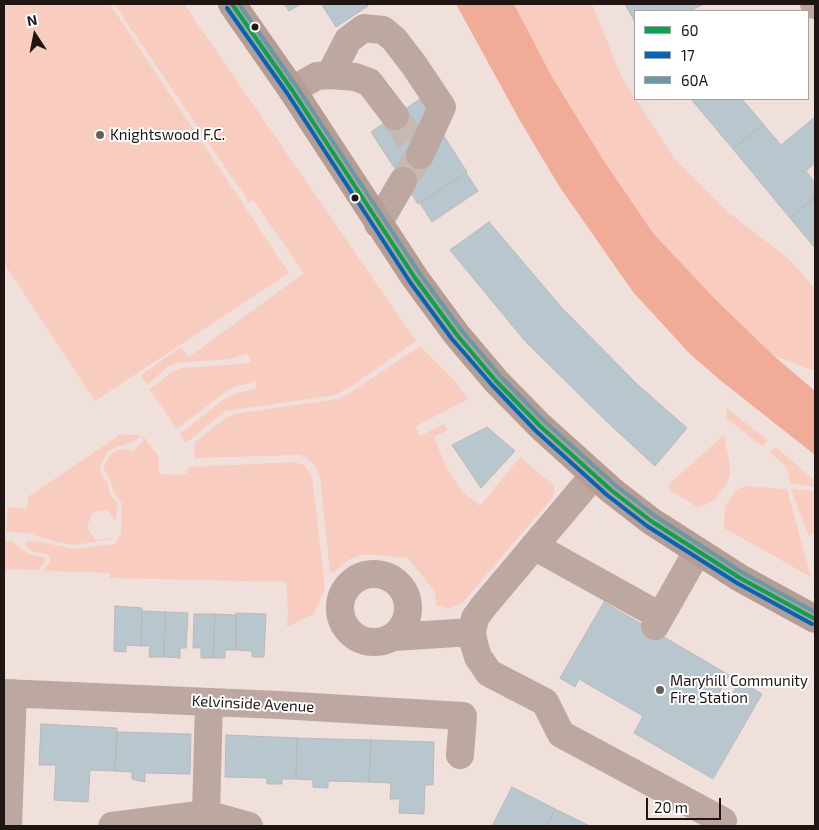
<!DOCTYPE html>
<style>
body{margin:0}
#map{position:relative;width:819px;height:830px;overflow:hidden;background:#f0e0db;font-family:"Exo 2",sans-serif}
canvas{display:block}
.frame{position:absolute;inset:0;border:5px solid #1f1613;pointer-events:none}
.legend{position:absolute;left:634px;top:10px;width:175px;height:90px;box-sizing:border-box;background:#fff;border:1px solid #a5a2a1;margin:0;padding:6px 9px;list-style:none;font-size:15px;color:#1f1613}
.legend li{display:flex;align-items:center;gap:10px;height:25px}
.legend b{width:25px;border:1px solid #a5a2a1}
.north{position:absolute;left:10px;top:10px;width:50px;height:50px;-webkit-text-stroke:4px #fff;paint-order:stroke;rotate:349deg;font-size:14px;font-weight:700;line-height:20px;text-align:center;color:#1f1613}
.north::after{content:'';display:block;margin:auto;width:18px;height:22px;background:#1f1613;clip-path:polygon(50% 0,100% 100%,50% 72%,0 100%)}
.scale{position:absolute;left:646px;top:798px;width:75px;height:22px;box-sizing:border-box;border:2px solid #1f1613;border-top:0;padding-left:6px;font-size:15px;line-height:18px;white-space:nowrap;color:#1f1613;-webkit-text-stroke:4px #fff;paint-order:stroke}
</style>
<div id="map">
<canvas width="819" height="830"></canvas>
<div class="frame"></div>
<ul class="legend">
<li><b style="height:6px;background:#00a651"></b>60</li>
<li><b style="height:6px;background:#0065bd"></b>17</li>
<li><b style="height:6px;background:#669aa8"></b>60A</li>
</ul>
<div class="north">N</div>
<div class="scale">20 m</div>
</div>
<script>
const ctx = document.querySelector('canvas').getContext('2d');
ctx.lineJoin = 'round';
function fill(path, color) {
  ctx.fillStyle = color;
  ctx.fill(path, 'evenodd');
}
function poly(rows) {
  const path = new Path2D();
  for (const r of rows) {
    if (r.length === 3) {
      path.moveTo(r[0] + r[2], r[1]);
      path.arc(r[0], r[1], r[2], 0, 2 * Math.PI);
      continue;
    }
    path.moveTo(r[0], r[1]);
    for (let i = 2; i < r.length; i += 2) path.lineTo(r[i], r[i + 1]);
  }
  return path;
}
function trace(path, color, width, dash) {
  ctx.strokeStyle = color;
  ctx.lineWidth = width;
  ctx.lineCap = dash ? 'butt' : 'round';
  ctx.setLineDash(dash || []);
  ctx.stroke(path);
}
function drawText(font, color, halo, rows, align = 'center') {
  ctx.font = font + ' "Exo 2",sans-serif';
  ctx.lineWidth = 4;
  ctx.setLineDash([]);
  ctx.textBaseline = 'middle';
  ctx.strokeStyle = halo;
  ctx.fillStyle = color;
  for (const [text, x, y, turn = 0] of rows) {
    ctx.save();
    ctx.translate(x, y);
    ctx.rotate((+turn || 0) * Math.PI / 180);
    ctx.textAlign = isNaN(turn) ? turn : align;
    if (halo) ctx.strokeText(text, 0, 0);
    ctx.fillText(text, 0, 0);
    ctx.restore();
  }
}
fill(poly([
 [4,4,110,4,289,273,95,401,4,263],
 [114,4,184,4,416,341,353,385,339,393,329,396,225,411,186,443,180,434,223,400,235,394,256,388,256,381,237,386,228,390,177,429,149,389,171,373,181,368,241,364,251,362,247,354,229,359,177,363,169,366,147,385,141,375,181,347,189,357,304,273,253,200,249,202],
 [514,4,592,4,622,78,674,158,728,212,788,258,815,289,815,371,773,355,715,299,653,233,602,158,551,75],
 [420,346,456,382,468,399,416,426,420,436,444,424,448,430,434,437,447,469,462,491,480,506,520,457,554,486,554,493,552,498,463,602,448,609,436,605,435,592,408,558,378,555,361,555,348,560,333,573,330,572,320,478,314,464,307,458,299,455,194,458,195,442,226,418,234,414,338,399,350,393],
 [726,408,768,440,762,446,727,419],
 [121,434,141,436,131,443,117,447,107,452,100,467,101,474,108,484,110,494,117,503,116,521,107,510,92,513,87,527,96,540,109,538,112,539,75,545,53,541,27,533,6,532,8,507,27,509,28,497],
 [724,435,730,466,730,476,724,488,714,500,705,505,697,507,673,492,667,486],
 [143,436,158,456,159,474,187,475,188,467,294,462,304,465,312,475,325,588,314,614,287,627,288,614,286,582,110,578,110,573,43,571,50,562,50,557,48,554,34,552,28,549,25,544,28,541,40,542,75,549,114,544,117,541,121,533,122,504,113,491,110,480,104,469,104,465,110,455,116,451,123,449,133,451,143,442],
 [776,447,815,481,815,487,790,483,787,468,770,452],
 [745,486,787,489,811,577,724,528,725,506,736,490],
 [791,489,815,491,815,532,809,536],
 [4,541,12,541,28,554,44,557,46,560,38,570,4,569]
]), '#f8cdc0');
fill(poly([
 [456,4,514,4,551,75,602,158,653,233,715,299,773,355,815,391,815,455,720,380,690,354,633,292,559,186,519,119]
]), '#f0ac96');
const building = poly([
 [284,4,301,4,289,11,284,4],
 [324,4,367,4,368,6,336,27,322,5,324,4],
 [625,4,704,4,690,11,635,11,635,22,625,4],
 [420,99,467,172,418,204,371,132,420,99],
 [691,99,742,99,763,124,733,149,691,99],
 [815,117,815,163,806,171,815,183,815,197,790,218,733,149,763,124,781,145,815,117],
 [466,173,478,191,432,222,420,203,466,173],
 [815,197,815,248,790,218,815,197],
 [489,222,562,308,637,384,687,428,655,466,606,421,525,341,450,250,489,222],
 [487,427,515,451,481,488,452,445,487,427],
 [604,602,729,675,719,693,729,700,740,681,762,694,713,779,634,733,643,716,579,679,575,687,560,678,604,602],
 [115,606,142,608,141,646,126,645,126,652,114,651,115,606],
 [142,611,165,612,164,657,149,657,150,646,141,646,142,611],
 [165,612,188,613,186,648,180,648,180,658,164,657,165,612],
 [236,613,266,614,264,657,252,657,252,651,236,650,236,613],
 [194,614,215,614,213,658,201,658,201,648,193,648,194,614],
 [215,614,236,615,236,650,225,650,225,658,213,658,215,614],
 [41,724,117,728,115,771,90,770,88,802,54,800,56,765,39,765,41,724],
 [117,732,191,734,190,774,145,773,145,782,132,779,132,772,115,771,117,732],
 [226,735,297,738,296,779,282,779,282,784,267,784,267,778,225,777,226,735],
 [297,738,371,740,369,782,328,781,328,788,313,787,313,780,296,779,297,738],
 [371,740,434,742,433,785,425,785,424,814,399,813,400,799,390,799,391,783,369,782,371,740],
 [512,787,555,809,547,826,492,826,512,787],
 [555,809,590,826,547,826,555,809]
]);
fill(building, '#b8c6cd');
trace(building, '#bbb8b9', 1);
trace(poly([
 [395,116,420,155,403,181]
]), '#c6b8b3', 28, [28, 14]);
trace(poly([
 [814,4,815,5],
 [330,75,348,40,364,28,383,30,394,39,414,65,442,107,420,155],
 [292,90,317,76,330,75,355,77,369,82,395,116],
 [378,224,403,181],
 [594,475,483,607,475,618,472,632,474,644,478,657,489,673,545,702,561,734,723,821],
 [534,546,660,616],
 [374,608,34],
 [655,626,697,552],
 [393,637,472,632],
 [4,693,279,705,463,716,460,755],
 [209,702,206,814,249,826],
 [8,826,13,693],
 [112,826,206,814]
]), '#bca8a1', 28);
trace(poly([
 [232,4,292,90,415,278,457,335,496,381,540,426,611,490,651,521,740,578,815,619]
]), '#b59d94', 28);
trace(poly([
 [232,4,292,90,415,278,457,335,496,381,540,426,611,490,651,521,740,578,815,619]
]), '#00a651', 4);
trace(poly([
 [227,8,287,93,410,282,452,339,492,385,536,431,607,495,647,526,737,583,812,624]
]), '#0065bd', 4);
trace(poly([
 [239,4,297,87,420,274,462,331,501,377,544,421,615,485,655,516,743,573,815,612]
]), '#669aa8', 4);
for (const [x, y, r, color] of [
 [255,27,4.5,"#1f1613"],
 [100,135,5,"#685d59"],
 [355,198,4.5,"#1f1613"],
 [660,690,5,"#685d59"]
]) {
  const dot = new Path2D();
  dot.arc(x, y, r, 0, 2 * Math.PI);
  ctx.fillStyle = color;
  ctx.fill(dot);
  trace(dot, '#fff', 2);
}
drawText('15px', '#1f1613', '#fff', [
 ["Knightswood F.C.",110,135],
 ["Maryhill Community",670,681],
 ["Fire Station",670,698]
], 'left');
drawText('15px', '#1f1613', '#fff', [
 ["Kelvinside Avenue",253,704,3]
]);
</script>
